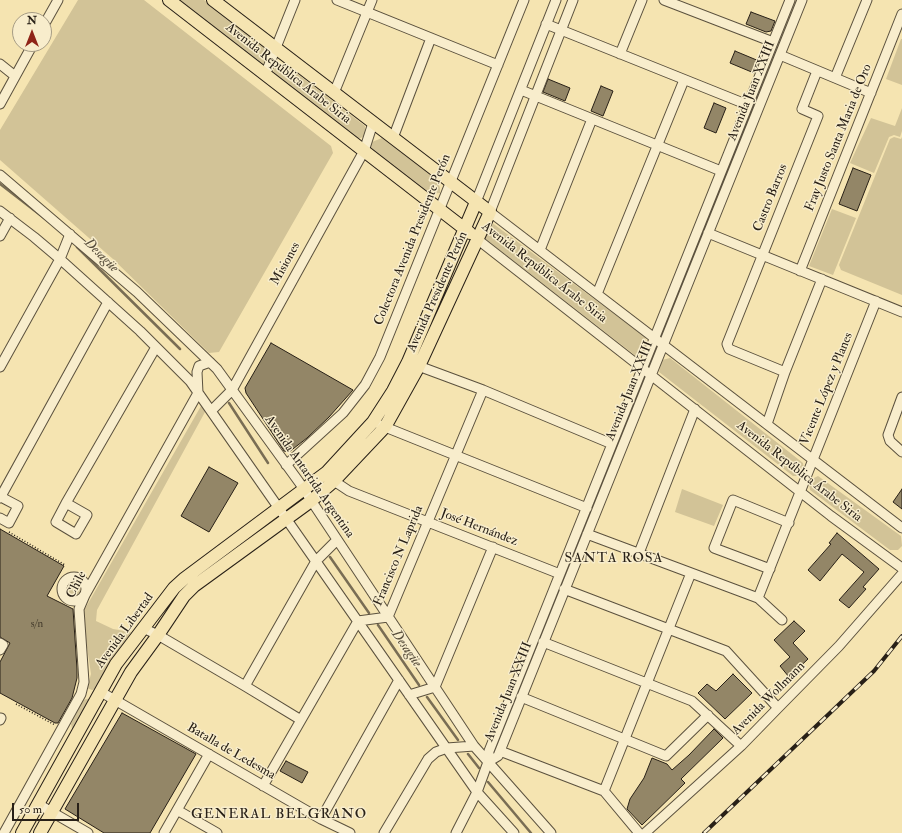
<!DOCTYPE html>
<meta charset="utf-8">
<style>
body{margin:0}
#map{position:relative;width:902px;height:833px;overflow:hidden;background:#f5e4b1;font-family:"IM FELL Double Pica",serif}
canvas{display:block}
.north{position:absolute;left:12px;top:12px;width:40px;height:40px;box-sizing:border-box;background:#f8edcc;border:1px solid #a59b84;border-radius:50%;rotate:0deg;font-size:11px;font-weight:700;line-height:16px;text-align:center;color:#282017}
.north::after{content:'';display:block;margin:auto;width:14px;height:18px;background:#8f2418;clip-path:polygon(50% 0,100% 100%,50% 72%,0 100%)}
.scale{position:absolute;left:12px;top:803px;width:67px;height:18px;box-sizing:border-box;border:2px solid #282017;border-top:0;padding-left:5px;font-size:12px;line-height:14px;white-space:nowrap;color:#282017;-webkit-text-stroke:3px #f8edcc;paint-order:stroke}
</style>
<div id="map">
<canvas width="902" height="833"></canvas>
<div class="north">N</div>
<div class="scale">50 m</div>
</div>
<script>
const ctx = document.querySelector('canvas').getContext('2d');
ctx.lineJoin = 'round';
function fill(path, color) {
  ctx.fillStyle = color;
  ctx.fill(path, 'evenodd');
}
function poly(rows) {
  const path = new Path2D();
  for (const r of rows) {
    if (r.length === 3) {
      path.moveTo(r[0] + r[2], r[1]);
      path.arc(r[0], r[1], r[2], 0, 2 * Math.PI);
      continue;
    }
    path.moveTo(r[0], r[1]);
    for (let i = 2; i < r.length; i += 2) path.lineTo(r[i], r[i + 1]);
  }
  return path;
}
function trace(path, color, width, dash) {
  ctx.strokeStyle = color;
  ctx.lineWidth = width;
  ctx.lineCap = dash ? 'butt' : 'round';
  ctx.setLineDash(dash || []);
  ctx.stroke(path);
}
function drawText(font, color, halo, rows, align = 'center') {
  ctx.font = font + ' "IM FELL Double Pica",serif';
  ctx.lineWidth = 3;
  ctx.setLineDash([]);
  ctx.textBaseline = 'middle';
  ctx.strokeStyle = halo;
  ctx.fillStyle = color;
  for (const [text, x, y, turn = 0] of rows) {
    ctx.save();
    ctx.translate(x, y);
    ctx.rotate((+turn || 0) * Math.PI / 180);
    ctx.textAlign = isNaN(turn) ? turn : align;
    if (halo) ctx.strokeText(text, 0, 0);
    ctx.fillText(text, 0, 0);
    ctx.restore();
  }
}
fill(poly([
 [78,0,144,0,331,146,333,153,219,352,209,353,113,259,0,160,0,130],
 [173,0,204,0,267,48,269,54,267,61,263,65,257,64],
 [901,39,902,39,902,85,886,79],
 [279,64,286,65,365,126,365,136,356,140,276,79,273,72,275,67],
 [902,108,902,131,900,137,894,135,889,137,874,173,850,163,871,118,895,126],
 [894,137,901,139,902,137,902,295,841,270,839,265,890,139],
 [382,138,437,180,440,188,440,193,429,194,371,152,370,147,372,142],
 [832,209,856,218,833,275,809,266],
 [491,222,645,337,647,347,644,354,636,356,483,237],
 [670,358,803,463,804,471,799,476,793,476,659,372,662,360],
 [201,406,204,407,205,412,97,610,96,621,113,629,131,632,115,658,99,688,92,690,87,688,91,674,82,614],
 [818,476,901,536,902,546,898,550,890,550,810,490,809,483,812,479],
 [682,489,723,505,714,526,675,512],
 [73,589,7],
 [91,698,73,733,71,724,83,700]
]), '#d2c397');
trace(poly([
 [0,184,48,221],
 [77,247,180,349],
 [229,403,268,463],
 [330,557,369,613],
 [378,625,419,685],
 [427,697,458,740],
 [468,754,479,768],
 [488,782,531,833]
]), '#796d54', 2.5);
const building = poly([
 [751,12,775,21,771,31,766,32,746,24,751,12],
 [735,51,759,61,754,73,730,63,735,51],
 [548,79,570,88,565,101,543,92,548,79],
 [601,86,613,91,603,116,591,111,601,86],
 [714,103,726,108,716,133,704,128,714,103],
 [853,168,871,175,857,211,839,204,853,168],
 [271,343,353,390,329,417,307,438,289,452,284,451,246,393,245,388,271,343],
 [209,467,238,483,209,532,181,516,209,467],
 [902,489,902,509,893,502,902,489],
 [0,529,64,566,47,596,73,609,77,669,77,678,72,698,58,723,55,723,0,693,0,662,10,643,0,637,0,529],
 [837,533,879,569,863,587,866,589,849,608,839,600,864,572,842,554,820,581,808,570,831,544,829,543,837,533],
 [794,621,805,631,793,643,808,659,789,677,780,666,790,657,774,640,794,621],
 [733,674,752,693,725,719,698,693,707,684,716,691,733,674],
 [122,713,196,754,150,833,104,833,65,809,122,713],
 [714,729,723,738,681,779,685,783,642,825,627,809,630,799,644,778,652,758,667,764,672,770,689,755,714,729],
 [286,761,308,772,302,783,280,771,286,761]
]);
fill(building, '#938667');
trace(building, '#282017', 1);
const minor = poly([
 [337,0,498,65],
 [573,0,490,212,902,528],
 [664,0,773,42],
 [546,24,748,105],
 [44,25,58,0],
 [620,54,642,0],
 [780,55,871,93],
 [0,64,15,76],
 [265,75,295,0],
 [835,78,867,0],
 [521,90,721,171],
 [334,93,372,0],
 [0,104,33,44],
 [393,138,431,38],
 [0,175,137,292,217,369,299,482,474,746,551,833],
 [476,202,556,0],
 [0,211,34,237,60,259,140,331,190,381,477,792,514,833],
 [708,233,902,312],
 [0,236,10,218],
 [477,239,831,516,902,568],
 [540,250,592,119],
 [800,271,902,14],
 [597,294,684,80],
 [413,364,483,390,612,444],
 [0,367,60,259,70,234],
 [785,372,729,349,727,344,818,116,802,109,817,71],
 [902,397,888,435,890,441,902,452],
 [211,411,232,390,364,151,373,123],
 [767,424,785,372,822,279],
 [380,425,587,508],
 [286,465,343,413,365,385,380,357,524,0],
 [331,477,334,481,349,491,560,574],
 [0,498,108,302],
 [66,503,87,515,76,534,56,522,66,503,156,347],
 [0,518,9,523,18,506,1,497],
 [587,534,758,598,782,620],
 [639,553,695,409],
 [770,569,714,548,733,500,789,523],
 [74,589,12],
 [564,589,726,651,778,708],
 [758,598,876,301],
 [143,628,158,635,245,686,301,720],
 [543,642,692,701,741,746],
 [0,643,3,645,0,650],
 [245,686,316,561,337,540],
 [101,692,321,819,350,833],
 [409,695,435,687,493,547],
 [521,697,666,756,708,715],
 [0,720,1,718],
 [500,751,604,791,639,833],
 [488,762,498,756,500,751,802,0],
 [263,786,358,621,388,617,483,390],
 [604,791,691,573],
 [38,804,88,833],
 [177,810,217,833],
 [321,819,399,680],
 [4,833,81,694,84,682,79,609,85,595,198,393,197,372,199,366,210,362],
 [164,833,209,754],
 [384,833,428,759,436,752,447,748,474,746],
 [456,833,477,792,488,762,489,751,790,0],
 [645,833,741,746,778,708,839,646,902,574]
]);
const major = poly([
 [169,0,470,233],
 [22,833,116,664,174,588,185,578,327,472,373,422,393,391,408,362,476,202],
 [40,833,131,672,158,635,184,596,194,586,311,501,334,481,385,427,419,366,490,212,213,0]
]);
trace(minor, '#5b513e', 11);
trace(major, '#282017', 14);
trace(poly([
 [9,532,65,565],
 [16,704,55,725]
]), '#282017', 1.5, [1, 2]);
trace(minor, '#f8edcc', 9);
trace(major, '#f5e4b1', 12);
const rail = poly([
 [704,833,874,671,902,636]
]);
trace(rail, '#282017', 4);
trace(rail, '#f8edcc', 2.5, [8]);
drawText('11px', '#433a2b', null, [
 ["s/n",37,625]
]);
drawText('13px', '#282017', '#f8edcc', [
 ["Avenida República Árabe Siria",288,74,38],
 ["Avenida Juan XXIII",752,91,-68],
 ["Fray Justo Santa Maria de Oro",839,138,-68],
 ["Castro Barros",771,198,-68],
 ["Colectora Avenida Presidente Perón",413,240,-68],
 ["Misiones",286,264,-61],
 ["Avenida República Árabe Siria",544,273,38],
 ["Avenida Presidente Perón",438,292,-66],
 ["Vicente López y Planes",827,389,-68],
 ["Avenida Juan XXIII",630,391,-68],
 ["Avenida República Árabe Siria",799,472,38],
 ["Avenida Antartida Argentina",309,477,55],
 ["José Hernández",479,528,21],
 ["Francisco N Laprida",399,556,-67],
 ["Chile",77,585,-63],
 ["Avenida Libertad",125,631,-54],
 ["Avenida Juan XXIII",509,692,-68],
 ["Avenida Wollmann",769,699,-45],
 ["Batalla de Ledesma",231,752,30]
]);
drawText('italic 14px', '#574d3b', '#f8edcc', [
 ["Desagüe",101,256,45],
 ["Desagüe",406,649,55]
]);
ctx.letterSpacing = '1px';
drawText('14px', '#282017', '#f8edcc', [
 ["SANTA ROSA",614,559],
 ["GENERAL BELGRANO",279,815]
]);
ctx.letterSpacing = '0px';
</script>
